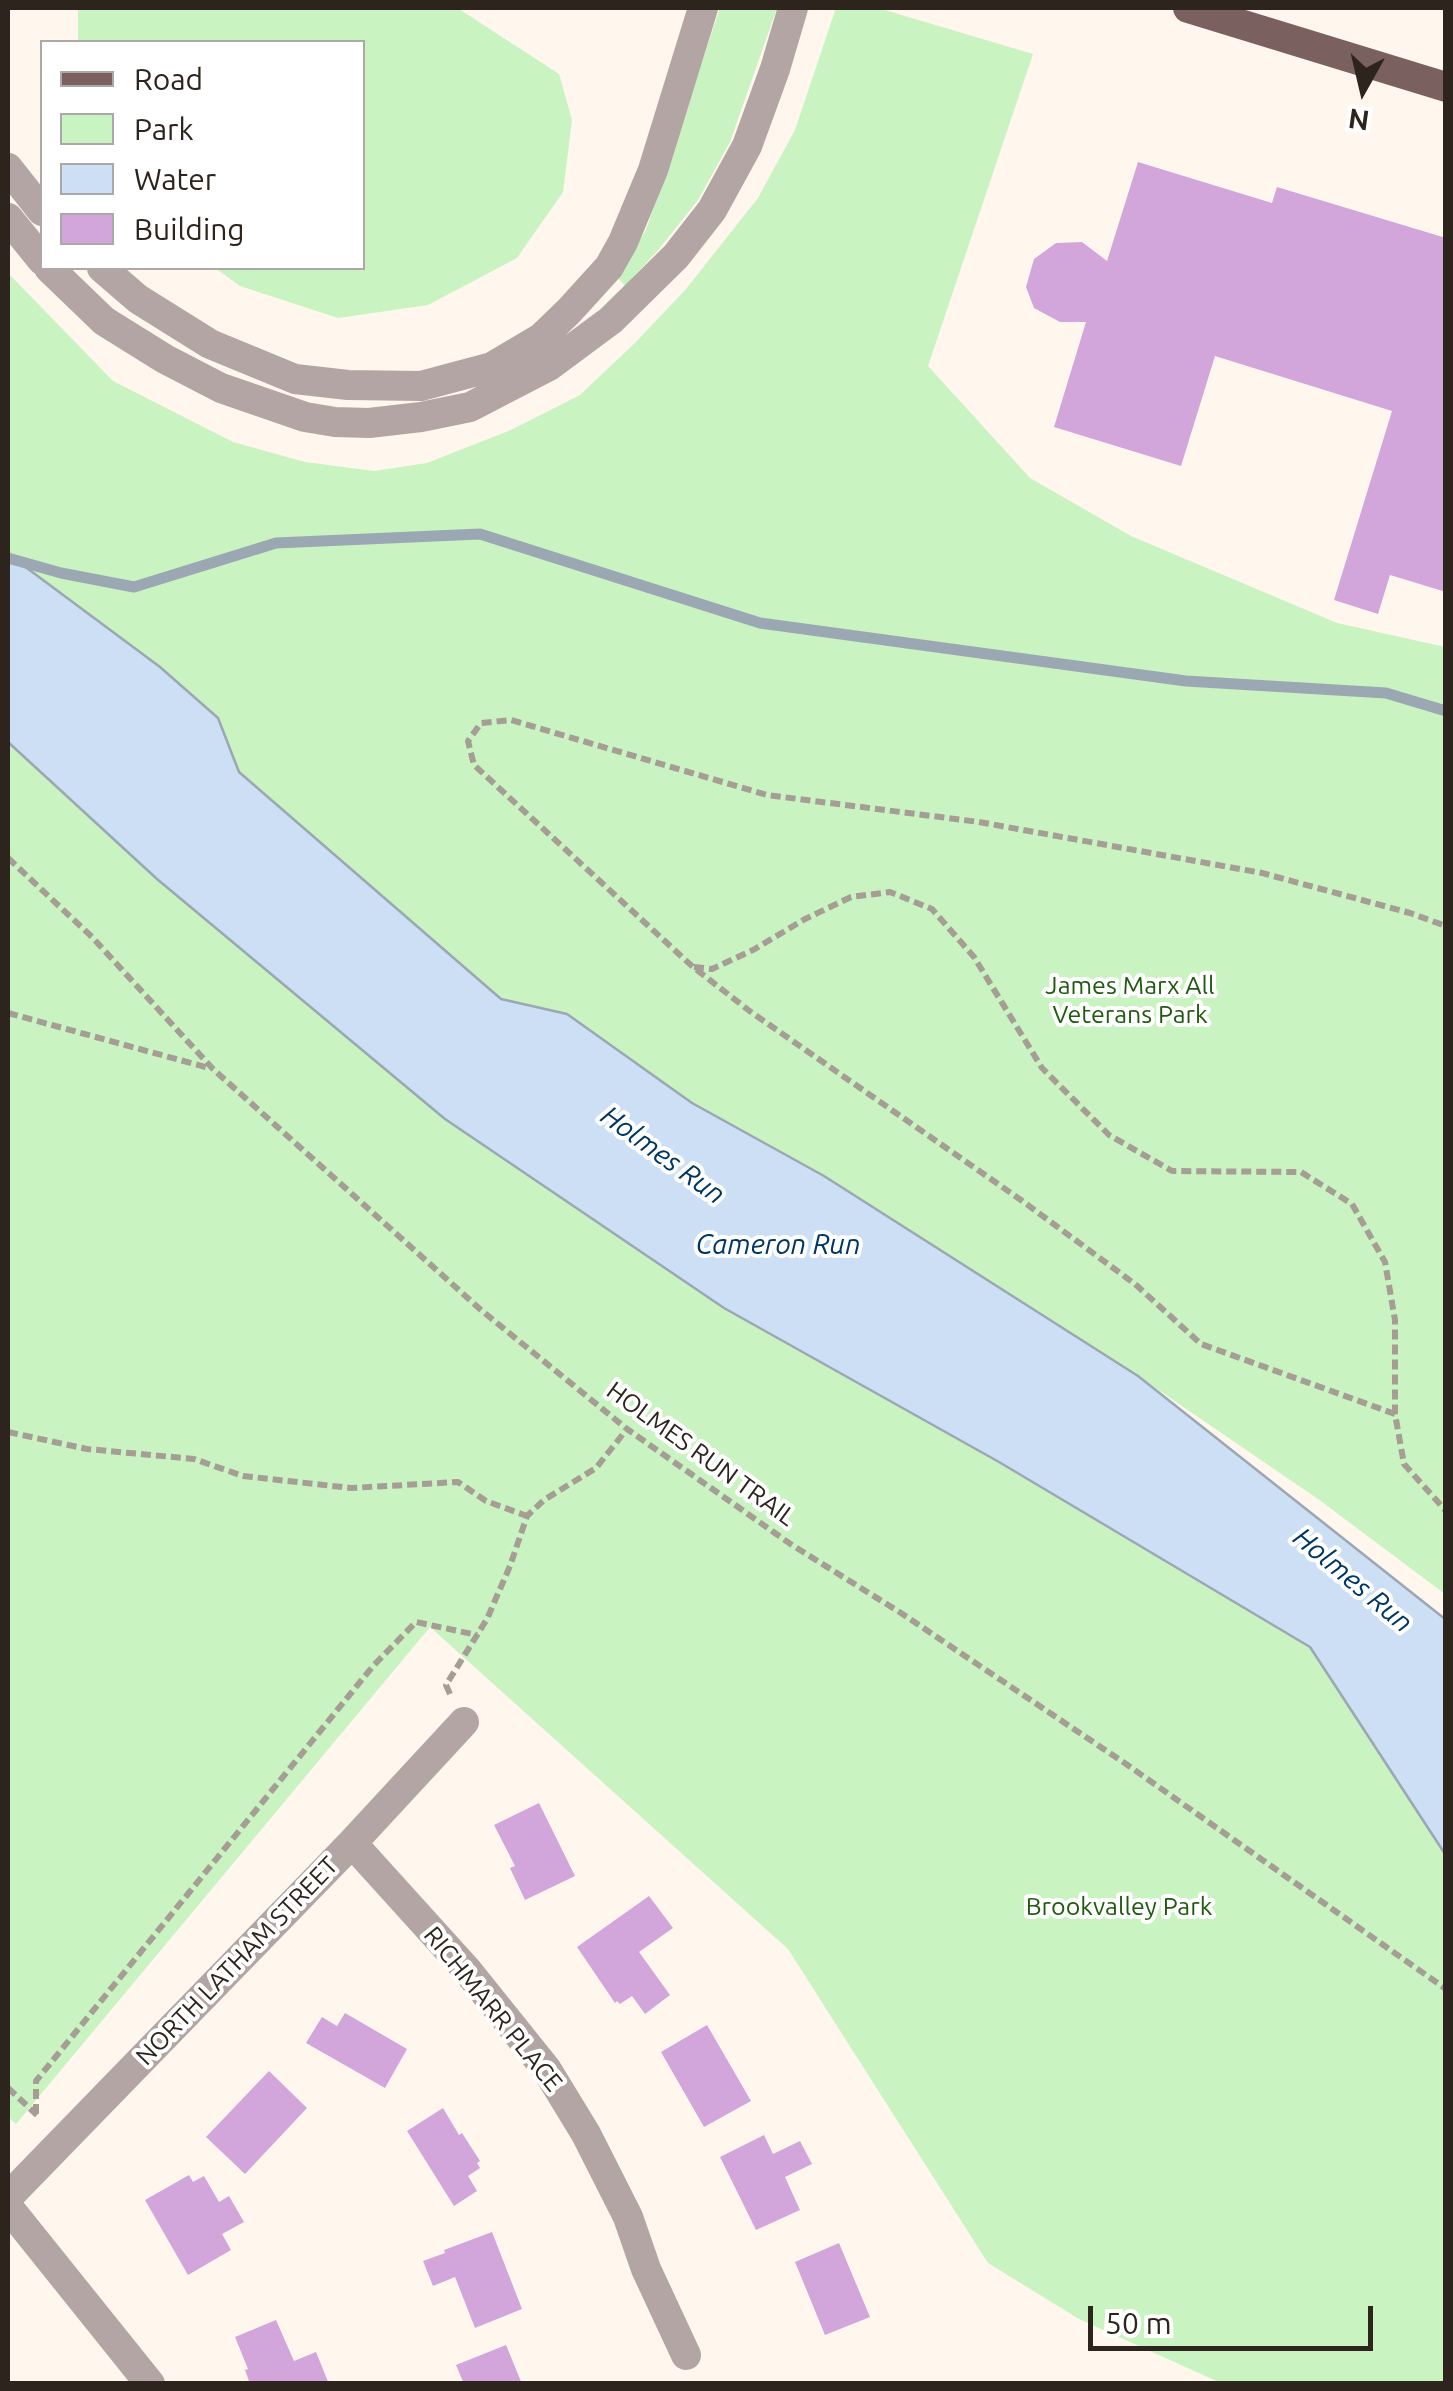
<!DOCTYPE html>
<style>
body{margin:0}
#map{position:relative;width:1453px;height:2391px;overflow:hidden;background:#fff6ed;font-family:Ubuntu,sans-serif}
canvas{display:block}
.frame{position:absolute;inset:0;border:10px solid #2d251d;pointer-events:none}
.legend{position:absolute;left:40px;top:40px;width:325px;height:230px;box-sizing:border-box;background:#fff;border:2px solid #aba8a5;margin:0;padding:12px 18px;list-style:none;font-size:30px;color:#2d251d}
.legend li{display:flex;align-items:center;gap:20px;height:50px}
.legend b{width:50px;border:2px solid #aba8a5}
.north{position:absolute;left:1313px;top:40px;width:100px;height:100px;-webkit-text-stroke:8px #fff;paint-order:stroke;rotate:188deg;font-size:28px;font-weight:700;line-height:40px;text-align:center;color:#2d251d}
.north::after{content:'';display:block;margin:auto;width:35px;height:45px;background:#2d251d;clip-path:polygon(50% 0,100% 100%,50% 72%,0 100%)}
.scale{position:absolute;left:1088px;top:2306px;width:285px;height:45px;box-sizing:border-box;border:5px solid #2d251d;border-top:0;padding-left:12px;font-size:30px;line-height:35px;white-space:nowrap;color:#2d251d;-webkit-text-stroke:8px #fff;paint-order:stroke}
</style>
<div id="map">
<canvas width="1453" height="2391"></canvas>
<div class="frame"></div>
<ul class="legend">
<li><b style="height:12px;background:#7a6160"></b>Road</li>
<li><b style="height:28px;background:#c9f3c0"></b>Park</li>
<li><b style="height:28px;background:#ccdff4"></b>Water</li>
<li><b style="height:28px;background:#d2a5db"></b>Building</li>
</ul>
<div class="north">N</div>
<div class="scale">50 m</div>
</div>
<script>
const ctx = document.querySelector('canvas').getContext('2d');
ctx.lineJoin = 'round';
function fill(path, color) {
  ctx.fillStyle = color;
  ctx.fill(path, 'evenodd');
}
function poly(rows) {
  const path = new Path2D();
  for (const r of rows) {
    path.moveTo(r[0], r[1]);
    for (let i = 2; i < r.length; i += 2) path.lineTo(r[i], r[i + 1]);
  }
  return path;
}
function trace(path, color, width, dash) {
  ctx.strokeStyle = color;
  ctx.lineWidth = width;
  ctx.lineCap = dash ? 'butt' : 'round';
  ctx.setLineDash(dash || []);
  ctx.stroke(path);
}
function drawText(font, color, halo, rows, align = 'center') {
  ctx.font = font + ' Ubuntu,sans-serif';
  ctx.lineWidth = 8;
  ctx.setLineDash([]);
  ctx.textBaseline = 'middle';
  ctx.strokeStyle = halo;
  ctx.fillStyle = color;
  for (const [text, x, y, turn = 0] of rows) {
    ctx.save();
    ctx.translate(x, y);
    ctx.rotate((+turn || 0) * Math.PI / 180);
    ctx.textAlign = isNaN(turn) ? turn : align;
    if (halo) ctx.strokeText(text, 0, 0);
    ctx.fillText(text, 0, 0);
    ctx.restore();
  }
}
fill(poly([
 [78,8,459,9,559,74,572,120,563,192,517,258,428,305,338,318,240,286,215,268,362,268,362,42,78,42],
 [720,8,777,8,730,142,698,200,659,249,625,286,617,277,646,230],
 [836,8,878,8,1033,54,928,366,1030,478,1131,536,1337,623,1445,647,1445,1594,1318,1499,1138,1376,824,1176,692,1103,567,1014,501,999,239,772,218,718,160,667,8,554,8,273,113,381,233,442,305,462,374,471,427,463,511,430,580,395,636,342,686,289,758,198,795,130],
 [8,742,157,879,445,1119,724,1308,999,1462,1310,1647,1445,1854,1445,2383,1221,2383,1079,2319,988,2263,788,1949,430,1627,16,2124,8,2117]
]), '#c9f3c0');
const water = poly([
 [8,554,160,667,218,718,239,772,501,999,567,1014,692,1103,824,1176,1138,1376,1445,1619,1445,1854,1310,1647,999,1462,724,1308,445,1119,157,879,8,742,8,554]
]);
fill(water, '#ccdff4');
trace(water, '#9ca7b4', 2.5);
trace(poly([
 [8,558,61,573,134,587,276,543,480,534,760,623,1186,681,1386,693,1446,711]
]), '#9ca7b4', 11);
fill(poly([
 [1138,162,1272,203,1277,187,1446,238,1446,592,1390,575,1378,614,1334,600,1392,411,1215,356,1181,466,1054,427,1086,322,1060,322,1034,308,1026,287,1034,259,1056,243,1082,242,1107,261],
 [539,1803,575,1876,525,1900,510,1868,515,1866,494,1825],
 [649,1896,673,1928,639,1952,670,1995,645,2014,632,1996,620,2004,617,2001,615,2003,577,1947],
 [345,2013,407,2049,385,2088,306,2043,322,2017,337,2026],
 [707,2025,751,2101,704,2127,661,2052],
 [269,2071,307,2108,245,2174,206,2137],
 [443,2108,459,2135,462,2133,480,2161,477,2163,480,2168,468,2176,477,2191,454,2206,407,2131],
 [764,2135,773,2154,800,2141,812,2164,785,2177,800,2210,756,2230,720,2157],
 [189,2175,193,2182,204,2176,219,2202,229,2196,244,2222,222,2234,231,2250,188,2275,145,2200],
 [492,2232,522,2309,475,2328,455,2277,433,2286,423,2261,445,2253,444,2250],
 [839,2243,870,2317,825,2335,795,2262],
 [276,2320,294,2361,316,2352,329,2384,250,2384,245,2370,248,2369,235,2337],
 [506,2345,522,2384,464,2384,456,2365]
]), '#d2a5db');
trace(poly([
 [8,858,92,937,213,1069,481,1310,627,1429,792,1545,901,1613,1126,1764,1446,1989],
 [694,967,712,969,753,950,805,919,851,897,890,892,932,909,974,957,1042,1068,1109,1135,1172,1171,1301,1172,1352,1204,1385,1262,1395,1320,1395,1414,1404,1464,1446,1511],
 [8,1013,209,1068],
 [1395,1414,1201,1344,1135,1284,1021,1200,751,1012,693,967,474,765,468,741,481,723,511,720,767,795,979,822,1262,873,1410,913,1446,926],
 [8,1432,87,1449,194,1459,243,1476,351,1488,458,1482,486,1501,527,1516],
 [450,1694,446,1685,487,1619,510,1566,527,1516,544,1500,596,1468,627,1429],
 [8,2088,37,2115],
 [36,2114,36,2081,373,1666,416,1622,477,1635]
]), '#a69d95', 6, [10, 5]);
trace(poly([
 [8,168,42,211],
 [8,218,42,260],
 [49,268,104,321,165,359,221,388,305,417,335,422,369,423,421,417,470,407,549,366,611,320,676,256,712,210,747,146,775,69,793,8],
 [102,268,138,299,210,344,295,379,348,385,421,386,492,367,541,338,569,311,609,267,623,242,653,170,703,8],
 [352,1843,466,1969,547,2070,586,2134,628,2217,646,2269,686,2355],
 [8,2197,352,1843,464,1722],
 [8,2207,150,2384]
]), '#b3a5a4', 30);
trace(poly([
 [1188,8,1446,87]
]), '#7a6160', 30);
drawText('25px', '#205a10', '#fff', [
 ["James Marx All",1130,986],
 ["Veterans Park",1130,1015],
 ["Brookvalley Park",1119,1907]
]);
drawText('25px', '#2d251d', '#fff', [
 ["HOLMES RUN TRAIL",701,1454,36],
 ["NORTH LATHAM STREET",237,1961,-46],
 ["RICHMARR PLACE",493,2009,51]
]);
drawText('italic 28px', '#003663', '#fff', [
 ["Holmes Run",663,1155,36],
 ["Cameron Run",778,1245],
 ["Holmes Run",1353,1580,40]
]);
</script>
